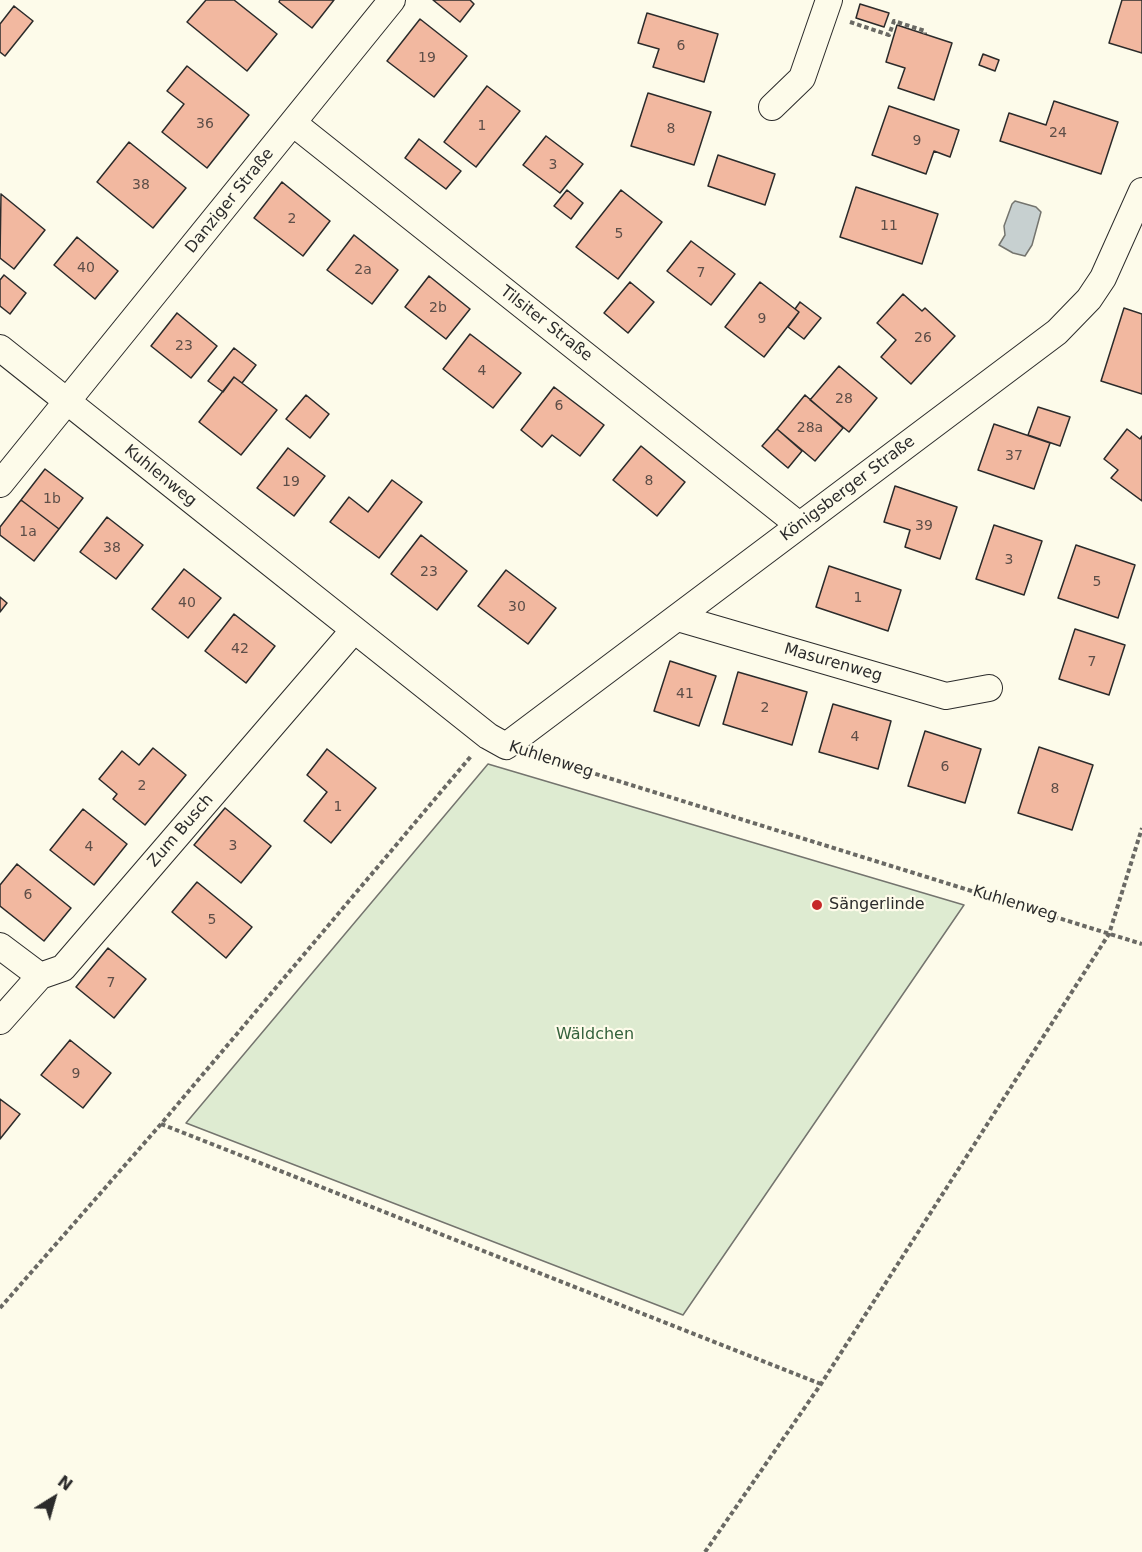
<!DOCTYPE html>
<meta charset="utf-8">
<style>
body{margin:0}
#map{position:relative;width:1142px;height:1552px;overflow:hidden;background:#fdfbea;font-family:"DejaVu Sans",sans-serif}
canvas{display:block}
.north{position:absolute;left:24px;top:1468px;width:60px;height:60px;-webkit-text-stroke:4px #fdfbea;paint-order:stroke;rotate:37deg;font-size:16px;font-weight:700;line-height:24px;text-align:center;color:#2b2b2b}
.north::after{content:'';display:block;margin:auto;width:21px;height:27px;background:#2b2b2b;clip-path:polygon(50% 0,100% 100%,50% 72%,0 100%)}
</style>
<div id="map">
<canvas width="1142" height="1552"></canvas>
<div class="north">N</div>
</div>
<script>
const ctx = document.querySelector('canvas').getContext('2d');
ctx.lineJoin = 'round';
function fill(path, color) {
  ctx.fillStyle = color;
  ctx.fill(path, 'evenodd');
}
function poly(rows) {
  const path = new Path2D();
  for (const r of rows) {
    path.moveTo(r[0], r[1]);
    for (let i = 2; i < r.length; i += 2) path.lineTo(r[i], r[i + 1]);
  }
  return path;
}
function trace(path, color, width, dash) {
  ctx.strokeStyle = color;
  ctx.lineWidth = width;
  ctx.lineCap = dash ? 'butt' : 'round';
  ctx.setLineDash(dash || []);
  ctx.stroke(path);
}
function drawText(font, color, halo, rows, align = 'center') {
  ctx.font = font + ' "DejaVu Sans",sans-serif';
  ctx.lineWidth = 4.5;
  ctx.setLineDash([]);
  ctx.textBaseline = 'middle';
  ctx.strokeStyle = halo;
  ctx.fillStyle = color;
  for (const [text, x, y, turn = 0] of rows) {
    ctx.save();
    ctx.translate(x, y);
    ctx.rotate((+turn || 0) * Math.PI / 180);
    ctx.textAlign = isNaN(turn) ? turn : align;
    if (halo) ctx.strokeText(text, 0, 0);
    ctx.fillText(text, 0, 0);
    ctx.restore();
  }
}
const green = poly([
 [488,764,964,905,683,1315,186,1123,488,764]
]);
fill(green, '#deebd1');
trace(green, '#74746e', 1.5);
const water = poly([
 [1015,201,1036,207,1041,212,1032,245,1025,256,1013,253,999,245,1005,235,1004,226,1012,204,1015,201]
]);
fill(water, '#c7d0d0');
trace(water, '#74746e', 1.5);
const building = poly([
 [206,0,234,0,277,34,247,71,187,22,206,0],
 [280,0,334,0,312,28,279,2,280,0],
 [433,0,470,0,474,4,460,22,433,0],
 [1122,0,1142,0,1142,53,1109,43,1122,0],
 [860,4,889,13,884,27,856,18,860,4],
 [14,6,33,21,5,56,0,52,0,24,14,6],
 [647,13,718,34,704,82,653,67,659,49,638,43,647,13],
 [420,19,467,56,434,97,387,61,420,19],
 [897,25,952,43,934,100,898,88,905,68,886,62,897,25],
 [983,54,999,60,995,71,979,65,983,54],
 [187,66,249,115,207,168,162,132,184,104,167,91,187,66],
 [487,86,520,111,476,167,444,142,487,86],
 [648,93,711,112,694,165,631,146,648,93],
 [1054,101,1118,122,1101,174,1000,141,1009,113,1046,125,1054,101],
 [889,106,959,130,950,157,934,151,926,174,872,155,889,106],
 [546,136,583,164,560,193,523,165,546,136],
 [419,139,461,171,446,189,405,158,419,139],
 [129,142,186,188,153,228,97,182,129,142],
 [718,155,775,174,765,205,708,186,718,155],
 [282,182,330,221,303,256,254,218,282,182],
 [856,187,938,214,922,264,840,237,856,187],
 [567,190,583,203,571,219,554,206,567,190],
 [621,190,662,222,618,279,576,247,621,190],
 [1,194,45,230,14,269,0,258,1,194],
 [354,235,398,270,372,304,327,270,354,235],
 [77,237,118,271,95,299,54,265,77,237],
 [691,241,735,274,711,305,667,271,691,241],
 [4,275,26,293,10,314,0,306,0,280,4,275],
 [429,276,470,309,446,339,405,307,429,276],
 [630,282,654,302,628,333,604,313,630,282],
 [760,282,799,312,764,357,725,327,760,282],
 [903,294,922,311,925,308,955,336,911,384,881,357,896,340,877,323,903,294],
 [800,302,821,318,804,339,788,327,799,312,795,309,800,302],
 [1124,308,1142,314,1142,394,1101,381,1124,308],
 [177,313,217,346,191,378,151,346,177,313],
 [470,334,521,373,493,408,443,369,470,334],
 [234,348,256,365,242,383,234,377,223,392,208,381,234,348],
 [839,366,877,398,849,432,810,400,839,366],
 [234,377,277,410,241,455,199,422,234,377],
 [554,387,604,425,580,456,552,435,542,447,521,430,554,387],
 [306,395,329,414,310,438,286,419,306,395],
 [805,395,843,428,815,461,777,429,805,395],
 [1038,407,1070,417,1060,446,1028,435,1038,407],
 [994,424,1050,443,1034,489,978,470,994,424],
 [777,429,802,451,788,468,762,446,777,429],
 [1127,429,1140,439,1142,436,1142,501,1111,478,1118,470,1104,459,1127,429],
 [641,446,685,482,657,516,613,480,641,446],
 [288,448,325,476,294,516,257,488,288,448],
 [45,469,83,498,59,529,21,500,45,469],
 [392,480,422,502,379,558,330,522,349,497,368,512,392,480],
 [895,486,957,507,940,559,905,547,910,530,884,522,895,486],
 [21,500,59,529,34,561,0,535,0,527,21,500],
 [107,517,143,545,116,579,80,552,107,517],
 [994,525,1042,541,1024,595,976,579,994,525],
 [421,535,467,571,437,610,391,574,421,535],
 [1076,545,1135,565,1118,618,1058,598,1076,545],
 [829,566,901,590,888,631,816,607,829,566],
 [184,569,221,598,188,638,152,609,184,569],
 [506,570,556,608,528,644,478,606,506,570],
 [0,597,7,603,0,612,0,597],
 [234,614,275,646,246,683,205,651,234,614],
 [1075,629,1125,645,1109,695,1059,679,1075,629],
 [670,661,716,676,699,726,654,711,670,661],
 [738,672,807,692,792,745,723,724,738,672],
 [833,704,891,721,878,769,819,752,833,704],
 [925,731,981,749,965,803,908,786,925,731],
 [1039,747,1093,765,1072,830,1018,813,1039,747],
 [153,748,186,775,145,825,113,799,117,794,99,779,122,751,139,765,153,748],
 [327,749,376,788,331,843,304,821,327,792,307,775,327,749],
 [225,808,271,846,241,883,194,845,225,808],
 [83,809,127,844,94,885,50,850,83,809],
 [17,864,71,908,44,941,0,906,0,885,17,864],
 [197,882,252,927,226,958,172,912,197,882],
 [108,948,146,979,114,1018,76,987,108,948],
 [70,1040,111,1073,83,1108,41,1075,70,1040],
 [0,1099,20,1114,0,1139,0,1099]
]);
fill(building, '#f2b8a0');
trace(building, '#2b2b2b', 1.5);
const minor = poly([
 [772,107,802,78,829,0],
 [293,123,799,525],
 [0,348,488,736,506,746,1057,332,1089,299,1103,278,1142,191],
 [0,484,392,0],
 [678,618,946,696,989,688],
 [0,946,40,976],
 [0,1021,40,976,63,968,354,630]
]);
trace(minor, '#2b2b2b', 28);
trace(poly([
 [850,22,889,35,894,21,925,31,925,34],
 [538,756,1142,944],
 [161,1124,821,1384],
 [0,1308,161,1124,472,755],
 [705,1552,821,1384,1109,934,1142,828]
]), '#6a6964', 4, [4.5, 3]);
trace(minor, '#fdfbea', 26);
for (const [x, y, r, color] of [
 [817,905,6,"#c62828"]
]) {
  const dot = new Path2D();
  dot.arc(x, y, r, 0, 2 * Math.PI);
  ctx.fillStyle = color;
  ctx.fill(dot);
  trace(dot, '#fdfbea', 2);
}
drawText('14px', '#5d4e48', null, [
 ["6",681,46],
 ["19",427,58],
 ["36",205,124],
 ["1",482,126],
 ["8",671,129],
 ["24",1058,133],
 ["9",917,141],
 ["3",553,165],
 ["38",141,185],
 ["2",292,219],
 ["11",889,226],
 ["5",619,234],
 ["40",86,268],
 ["2a",363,270],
 ["7",701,273],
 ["2b",438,308],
 ["9",762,319],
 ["26",923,338],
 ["23",184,346],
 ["4",482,371],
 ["28",844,399],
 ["6",559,406],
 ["28a",810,428],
 ["37",1014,456],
 ["8",649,481],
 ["19",291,482],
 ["1b",52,499],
 ["39",924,526],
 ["1a",28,532],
 ["38",112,548],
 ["3",1009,560],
 ["23",429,572],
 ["5",1097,582],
 ["1",858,598],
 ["40",187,603],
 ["30",517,607],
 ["42",240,649],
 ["7",1092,662],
 ["41",685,694],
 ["2",765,708],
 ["4",855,737],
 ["6",945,767],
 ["2",142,786],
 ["8",1055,789],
 ["1",338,807],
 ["3",233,846],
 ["4",89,847],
 ["6",28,895],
 ["5",212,920],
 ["7",111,983],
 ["9",76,1074]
]);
drawText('16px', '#2b2b2b', '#fdfbea', [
 ["Danziger Straße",230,201,-51],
 ["Tilsiter Straße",546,324,38],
 ["Kuhlenweg",160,476,39],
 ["Königsberger Straße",848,489,-37],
 ["Masurenweg",833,663,16],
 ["Kuhlenweg",551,760,18],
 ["Zum Busch",181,831,-49],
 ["Kuhlenweg",1015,904,17]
]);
drawText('16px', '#2b2b2b', '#fdfbea', [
 ["Sängerlinde",829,905]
], 'left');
drawText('16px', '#34623c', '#fdfbea', [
 ["Wäldchen",595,1035]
]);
</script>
